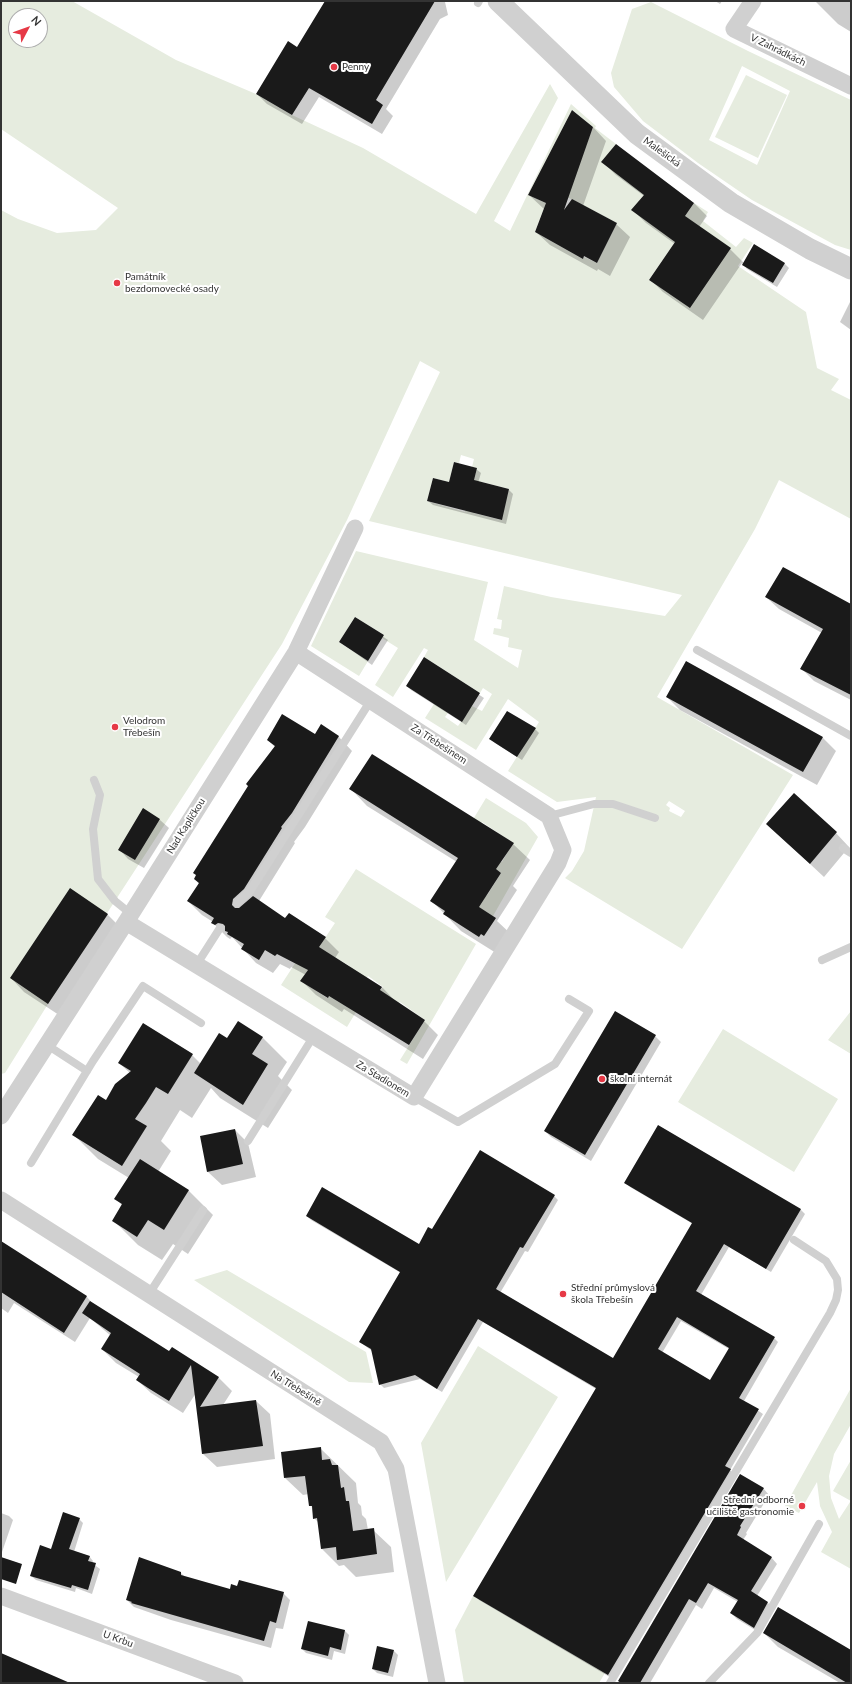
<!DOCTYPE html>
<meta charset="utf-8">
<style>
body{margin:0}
#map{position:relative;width:852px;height:1684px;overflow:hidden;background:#fff;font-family:Lato,sans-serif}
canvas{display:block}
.frame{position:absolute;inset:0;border:2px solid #333;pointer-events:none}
.north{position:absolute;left:8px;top:8px;width:40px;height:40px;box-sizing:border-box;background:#fff;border:1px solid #adadad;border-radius:50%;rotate:49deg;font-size:11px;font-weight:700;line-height:16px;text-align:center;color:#333}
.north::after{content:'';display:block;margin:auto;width:14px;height:18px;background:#e63946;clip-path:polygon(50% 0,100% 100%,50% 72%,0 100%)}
</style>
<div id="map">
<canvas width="852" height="1684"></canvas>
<div class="frame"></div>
<div class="north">N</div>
</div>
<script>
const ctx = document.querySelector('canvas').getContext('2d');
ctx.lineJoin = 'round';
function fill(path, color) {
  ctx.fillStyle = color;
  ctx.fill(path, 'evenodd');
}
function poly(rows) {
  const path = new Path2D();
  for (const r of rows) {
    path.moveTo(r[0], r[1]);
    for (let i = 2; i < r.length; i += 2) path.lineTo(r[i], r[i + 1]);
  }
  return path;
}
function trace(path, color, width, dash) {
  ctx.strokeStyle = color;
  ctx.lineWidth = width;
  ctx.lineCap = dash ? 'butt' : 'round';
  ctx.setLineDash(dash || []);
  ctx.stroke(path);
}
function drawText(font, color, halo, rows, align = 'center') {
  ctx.font = font + ' Lato,sans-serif';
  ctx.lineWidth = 4;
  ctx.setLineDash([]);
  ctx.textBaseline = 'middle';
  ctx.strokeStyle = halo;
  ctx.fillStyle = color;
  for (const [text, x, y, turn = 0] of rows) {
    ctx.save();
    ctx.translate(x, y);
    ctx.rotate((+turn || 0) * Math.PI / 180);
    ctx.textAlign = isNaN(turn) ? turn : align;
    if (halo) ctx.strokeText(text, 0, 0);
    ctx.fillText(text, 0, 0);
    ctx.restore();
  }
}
fill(poly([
 [1,1,72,1,176,60,256,94,292,115,363,148,476,214,550,84,558,98,494,221,510,231,571,104,596,126,595,128,616,144,602,162,644,195,639,201,670,238,694,203,708,212,703,221,736,247,744,238,753,243,738,266,806,312,817,368,839,379,831,390,851,400,851,519,779,480,755,529,657,697,793,775,682,949,565,878,572,871,584,851,596,797,557,802,508,771,539,722,508,699,476,750,425,718,434,704,448,713,445,717,458,726,472,706,482,711,492,694,483,688,480,693,424,657,428,650,424,648,393,697,375,685,398,648,382,638,384,635,355,617,339,642,368,661,359,676,311,646,356,551,488,582,474,640,518,668,522,650,508,647,509,638,493,634,494,628,501,629,502,620,497,619,504,586,551,597,665,616,682,595,369,521,440,372,420,361,347,520,282,644,48,1004,5,1073,1,1074,1,210,18,219,57,233,96,230,118,208,1,129],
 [16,16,40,16,40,40,16,40],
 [572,110,593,127,567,197,617,223,597,263,584,257,583,259,535,232,546,203,528,195],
 [690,220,690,307,649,280],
 [461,455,474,459,472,467,477,468,465,512,427,501,433,478,449,482,454,462,459,463],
 [482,482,509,489,501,520,474,513],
 [669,801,685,811,681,817,669,811,670,808,666,805],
 [651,2,748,51,851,100,851,250,835,245,752,200,698,163,643,121,614,87,611,73,632,9],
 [742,66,790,91,757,165,709,140],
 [746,75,787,95,758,158,715,137],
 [486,798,526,823,538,837,493,916,475,905,488,894,501,873,494,868,498,861,502,862,513,843,482,822,476,830,469,826],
 [356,869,476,944,407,1064,400,1060,425,1020,400,1002,398,1004,379,992,383,987,375,981,368,976,364,982,348,965,321,949,301,981,327,998,329,996,356,1012,347,1027,281,985,314,934,323,941,335,923,325,917],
 [851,1011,851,1054,828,1040],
 [723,1029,838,1099,794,1172,678,1102],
 [227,1270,366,1352,373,1383,349,1382,194,1280],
 [478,1346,558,1397,446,1582,421,1443],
 [851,1388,851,1424,834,1454,829,1476,831,1498,839,1519,850,1502,851,1503,851,1569,821,1552,832,1532,820,1506,817,1482,799,1513,785,1506],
 [851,1460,851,1501,833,1491],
 [473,1596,605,1673,599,1683,464,1683,455,1630]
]), '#e6ecdf');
fill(poly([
 [326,1,444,1,445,2,448,15,440,19,386,109,393,116,382,134,319,97,302,124,267,104,257,94,297,48],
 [715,1,722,1,720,4],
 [815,1,851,1,851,32,838,24],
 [593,127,606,141,583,206,616,224,630,237,610,276,598,269,597,271,550,245,536,232,544,209,529,195],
 [616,145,694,203,707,216,699,227,730,249,744,263,784,263,789,268,777,287,747,269,742,263,703,320,663,292,650,279,675,244,646,223,633,210,644,196,616,175,603,162],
 [851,300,851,330,840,322],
 [476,469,481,473,478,483,509,490,513,494,506,524,433,505,428,501,449,484],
 [766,597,851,605,851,700,814,681,801,668,822,633,779,609],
 [355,618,388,640,372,665,340,642],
 [424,658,484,698,466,725,411,690,407,686],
 [687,663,823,738,836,751,817,785,680,710,667,697],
 [535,729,539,733,522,760,495,743,491,739],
 [315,736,338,736,352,751,305,827,294,842,295,843,259,901,286,920,325,938,339,952,335,958,382,987,396,1002,424,1021,438,1035,423,1059,344,1009,342,1012,316,995,302,981,306,975,291,967,290,969,280,964,273,973,256,963,232,937,230,939,227,937,213,923,213,922,202,915,188,901,199,884,195,879,275,747,268,740],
 [351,789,513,844,530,860,513,886,517,890,497,921,512,935,496,953,461,931,432,901,457,862,367,806],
 [160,820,169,828,144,868,128,859,120,850],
 [836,833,849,847,824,877,781,837],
 [107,914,121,928,62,1017,24,992,11,978],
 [238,1022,263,1038,287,1062,278,1076,292,1090,268,1128,220,1098,211,1088,192,1118,180,1110,161,1141,171,1151,158,1172,189,1191,213,1215,188,1254,173,1244,162,1260,138,1245,113,1220,123,1206,116,1199,129,1178,98,1159,74,1135,106,1101,130,1073,119,1063,192,1055,201,1064,227,1040],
 [655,1036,661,1042,591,1161,551,1137,545,1131],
 [659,1126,801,1210,805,1214,771,1272,729,1247,701,1295,774,1338,778,1342,744,1401,763,1414,730,1470,734,1474,613,1679,479,1600,475,1595,596,1389,483,1322,442,1392,420,1379,384,1388,380,1384,372,1351,360,1342,401,1273,311,1220,307,1216,419,1245,433,1230,554,1196,558,1200,528,1252,525,1251,500,1293,613,1360,693,1224,630,1187,626,1183],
 [681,1321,729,1349,711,1381,662,1353],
 [235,1130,248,1143,256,1177,222,1185,208,1172],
 [1,1243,87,1297,93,1304,169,1352,172,1349,219,1378,232,1391,223,1405,256,1401,270,1414,275,1459,217,1467,203,1454,196,1393,183,1413,151,1393,137,1380,139,1377,116,1363,102,1349,111,1336,90,1318,75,1342,14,1303,8,1313,1,1308],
 [320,1448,356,1483,358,1503,361,1506,362,1515,366,1519,368,1530,373,1530,391,1547,394,1572,356,1577,344,1565,339,1566,322,1549,318,1522,314,1518,309,1494,303,1495,285,1478],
 [763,1488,769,1495,746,1533,747,1534,743,1540,771,1557,777,1564,757,1596,768,1603,774,1609,760,1633,737,1619,731,1613,738,1602,714,1588,702,1609,696,1605,650,1683,621,1683],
 [1,1513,9,1516,13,1520,1,1555],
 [79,1519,83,1523,74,1552,89,1556,93,1561,92,1563,100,1569,92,1594,76,1588,75,1592,36,1580,31,1576,51,1550],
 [181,1573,185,1577,230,1590,283,1593,290,1600,283,1629,276,1628,271,1648,171,1620,134,1607,127,1600],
 [309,1622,345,1631,349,1635,345,1654,334,1651,332,1660,306,1653,302,1649],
 [764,1633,851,1651,851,1683,840,1683,778,1647],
 [394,1651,398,1655,393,1677,377,1673,373,1669]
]), '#0003');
fill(poly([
 [325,1,435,1,376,100,383,105,372,124,309,88,292,115,256,94,288,41,297,47],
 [572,110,593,127,564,210,572,199,617,223,597,263,584,256,583,259,535,232,546,203,528,195],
 [616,144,694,203,685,216,731,248,690,308,649,280,675,242,631,210,644,195,601,162],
 [754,244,785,263,773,283,742,265],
 [454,462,477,468,474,480,509,489,502,520,427,501,433,478,449,482],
 [783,567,851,604,851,695,800,669,823,629,765,597],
 [355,617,384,635,368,661,339,642],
 [424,657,480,693,462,722,406,686],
 [686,661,823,737,803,772,666,697],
 [507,711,536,728,517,757,489,739],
 [282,714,315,734,321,724,339,736,292,813,281,827,282,828,244,889,233,899,232,905,235,908,239,908,253,896,285,918,289,913,326,937,319,947,382,987,380,990,425,1020,409,1045,329,996,328,998,300,981,308,970,277,954,275,956,265,950,259,960,241,949,244,944,227,934,228,932,225,931,225,926,223,924,218,923,215,925,211,923,214,918,187,901,199,883,194,879,196,875,193,873,248,786,246,784,275,746,267,740],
 [372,754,514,843,496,869,501,873,479,907,496,918,484,936,481,934,479,937,443,914,445,911,430,901,458,858,349,789],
 [794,793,837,832,810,864,766,824],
 [143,808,160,819,135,860,118,850],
 [70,888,108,914,48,1004,10,978],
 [615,1011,656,1035,585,1155,544,1131],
 [238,1021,263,1037,252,1054,268,1064,243,1105,194,1073,219,1033,227,1038],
 [143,1023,193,1054,168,1094,156,1087,146,1103,135,1119,147,1126,122,1166,72,1135,98,1095,106,1100,115,1084,131,1071,118,1063],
 [658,1125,801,1209,766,1269,724,1244,696,1291,775,1337,739,1398,759,1409,725,1466,731,1469,608,1675,473,1596,596,1388,478,1319,437,1389,415,1375,379,1385,371,1349,359,1342,400,1272,306,1216,322,1187,419,1244,428,1227,432,1229,480,1150,555,1195,523,1248,520,1247,496,1289,613,1358,692,1223,624,1183],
 [677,1317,729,1348,710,1380,658,1349],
 [235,1129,243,1164,207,1172,200,1136],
 [140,1159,189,1190,164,1230,148,1220,137,1237,112,1221,122,1204,114,1199],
 [1,1241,87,1296,64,1333,1,1292],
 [90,1301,169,1351,172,1347,219,1377,200,1407,256,1400,263,1446,202,1454,191,1365,169,1401,148,1388,136,1380,140,1374,101,1349,111,1333,82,1313],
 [321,1447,322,1460,330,1459,332,1465,338,1465,341,1488,344,1487,346,1501,349,1501,353,1531,374,1528,377,1554,337,1560,336,1547,321,1549,317,1518,313,1519,312,1506,309,1506,305,1476,284,1478,281,1452],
 [740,1474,764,1488,740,1526,741,1527,737,1535,772,1557,751,1591,768,1602,754,1628,730,1613,738,1600,708,1583,696,1603,689,1599,640,1683,621,1683,618,1681],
 [63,1512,80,1518,69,1549,90,1556,88,1561,96,1563,88,1590,72,1585,71,1588,30,1576,40,1545,51,1549],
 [1,1557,22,1564,16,1584,1,1579],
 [139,1557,181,1572,181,1575,230,1589,231,1584,237,1586,239,1580,284,1592,276,1623,270,1621,264,1641,131,1603,132,1602,126,1600],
 [778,1607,851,1650,851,1683,847,1683,763,1633],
 [308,1621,345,1630,341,1650,330,1647,328,1656,301,1649],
 [377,1646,394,1650,388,1673,372,1669],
 [1,1653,70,1683,1,1683]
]), '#1a1a1a');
trace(poly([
 [478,3,479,1],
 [697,650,851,736],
 [94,780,100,795,93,829,98,879,115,901,131,914],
 [549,816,594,804,613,804,655,818],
 [843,848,851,853],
 [237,903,250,891,371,700],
 [822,960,851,947],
 [197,964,220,928],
 [47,1045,87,1071],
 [414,1097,458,1122,555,1064,589,1011,569,999],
 [248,1141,313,1037],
 [31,1163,93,1061,143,986,201,1023],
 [149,1294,203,1210],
 [610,1683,830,1313,836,1300,838,1290,837,1279,826,1261,794,1240],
 [709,1683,757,1633,819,1524]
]), '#d0d0d0', 8);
trace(poly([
 [753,1,734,29,851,86],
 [126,922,414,1097,558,863,563,850,549,816,296,652],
 [1,1116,126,922,296,652,355,528],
 [1,1200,381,1442,396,1469,437,1683],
 [1,1596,235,1683]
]), '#d0d0d0', 17);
trace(poly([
 [498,1,637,134,731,203,810,249,851,269]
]), '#d0d0d0', 21);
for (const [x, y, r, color] of [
 [334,67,4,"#e63946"],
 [117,283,4,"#e63946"],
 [115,727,4,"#e63946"],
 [602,1079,4,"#e63946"],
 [563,1294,4,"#e63946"],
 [802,1506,4,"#e63946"]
]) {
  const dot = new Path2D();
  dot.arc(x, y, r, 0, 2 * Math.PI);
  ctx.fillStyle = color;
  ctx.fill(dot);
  trace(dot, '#fff', 1.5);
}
drawText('10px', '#333', '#fff', [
 ["V Zahrádkách",778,50,26],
 ["Malešická",662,152,36],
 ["Za Třebešínem",439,744,33],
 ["Nad Kapličkou",186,826,-58],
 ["Za Stadionem",383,1079,31],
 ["Na Třebešíně",296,1388,32],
 ["U Krbu",118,1639,20]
]);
drawText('10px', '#333', '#fff', [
 ["Penny",342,67],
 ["Památník",125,277],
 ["bezdomovecké osady",125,289],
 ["Velodrom",123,721],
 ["Třebešín",123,733],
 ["školní internát",610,1079],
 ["Střední průmyslová",571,1288],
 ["škola Třebešín",571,1300],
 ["Střední odborné",794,1500,"right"],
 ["učiliště gastronomie",794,1512,"right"]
], 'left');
</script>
